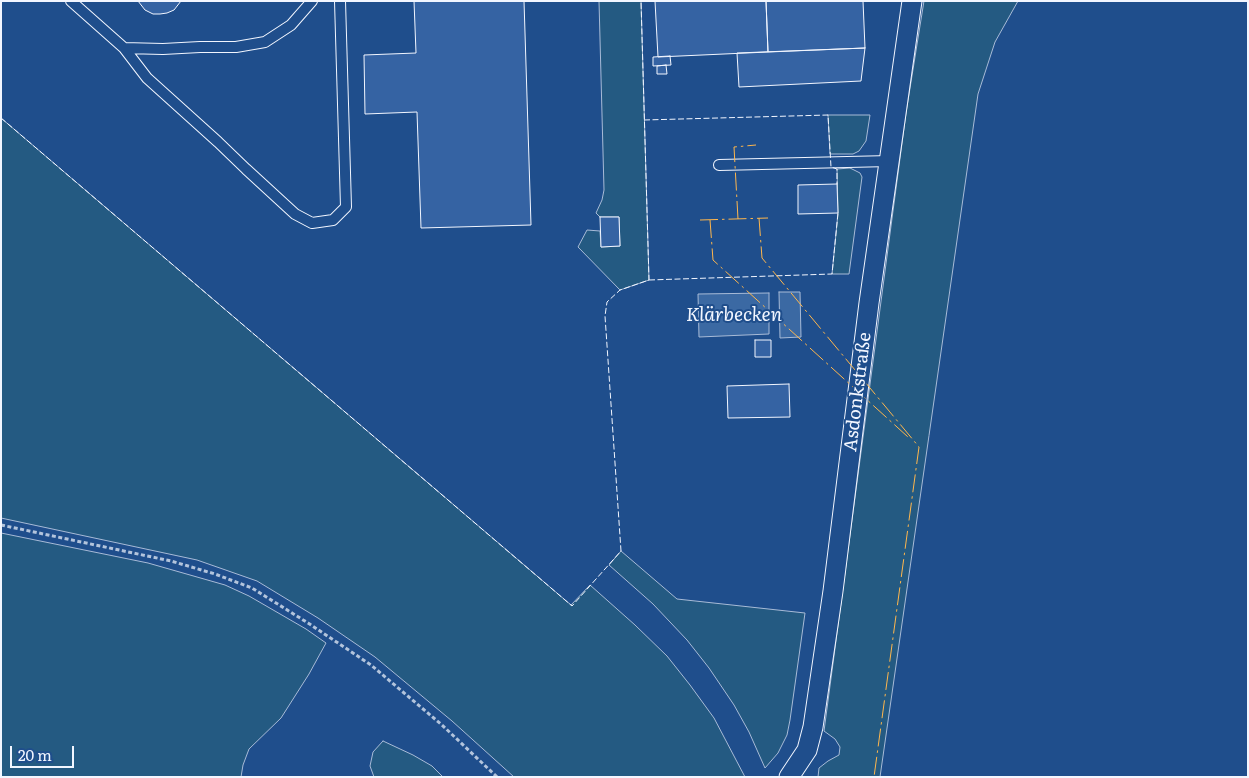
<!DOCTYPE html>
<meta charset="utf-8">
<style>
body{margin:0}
#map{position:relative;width:1249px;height:778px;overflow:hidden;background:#1f4e8c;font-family:Literata,serif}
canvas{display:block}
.frame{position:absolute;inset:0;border:2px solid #f2f6ff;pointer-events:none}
.scale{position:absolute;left:10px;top:746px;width:64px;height:22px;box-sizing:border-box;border:2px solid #f2f6ff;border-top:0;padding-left:6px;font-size:15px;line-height:18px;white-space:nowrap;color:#f2f6ff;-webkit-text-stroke:4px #1f4e8c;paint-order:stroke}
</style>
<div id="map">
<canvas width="1249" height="778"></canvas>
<div class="frame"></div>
<div class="scale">20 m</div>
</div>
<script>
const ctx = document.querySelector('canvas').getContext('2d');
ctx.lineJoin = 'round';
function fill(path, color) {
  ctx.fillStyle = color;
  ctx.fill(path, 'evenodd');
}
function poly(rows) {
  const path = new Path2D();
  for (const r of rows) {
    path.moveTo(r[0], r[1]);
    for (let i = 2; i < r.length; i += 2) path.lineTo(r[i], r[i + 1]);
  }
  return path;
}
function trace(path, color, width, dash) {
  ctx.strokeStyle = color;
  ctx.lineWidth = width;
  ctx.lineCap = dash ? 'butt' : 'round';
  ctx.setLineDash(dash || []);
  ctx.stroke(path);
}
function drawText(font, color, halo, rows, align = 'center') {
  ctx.font = font + ' Literata,serif';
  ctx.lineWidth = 4;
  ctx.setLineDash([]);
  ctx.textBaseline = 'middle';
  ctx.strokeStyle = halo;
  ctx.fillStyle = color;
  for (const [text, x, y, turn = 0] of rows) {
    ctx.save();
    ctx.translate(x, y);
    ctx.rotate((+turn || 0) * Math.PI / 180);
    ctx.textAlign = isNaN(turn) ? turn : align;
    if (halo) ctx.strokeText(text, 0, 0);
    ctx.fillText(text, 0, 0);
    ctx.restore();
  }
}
const green = poly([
 [599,1,641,1,649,280,620,290,578,247,587,230,600,231,601,247,620,246,619,217,600,217,596,213,602,200,604,190,599,1],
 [924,1,1018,1,995,42,978,94,880,777,818,777,819,768,828,761,839,755,840,747,835,739,824,731,906,113,924,1],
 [828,115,870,115,866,141,859,151,853,154,830,154,828,115],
 [1,118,571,605,590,585,635,625,667,656,690,685,714,718,745,777,514,777,452,721,375,657,318,618,257,581,197,560,1,518,1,118],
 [850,168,860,173,862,177,849,274,832,274,838,213,837,169,850,168],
 [1,533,148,563,225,585,249,596,306,629,326,643,309,674,281,718,249,749,243,765,241,777,1,777,1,533],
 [621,551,677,599,805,613,790,720,787,735,778,753,765,768,749,732,734,705,709,668,687,640,653,604,609,565,621,551],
 [383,741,413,755,432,766,443,777,374,777,370,766,373,752,383,741]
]);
fill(green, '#245a82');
trace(green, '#a8bbd7', 1);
const water = poly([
 [779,292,800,292,801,337,780,338,779,292],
 [769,293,769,334,699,337,698,294,769,293]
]);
fill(water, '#3b69a3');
trace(water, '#a8bbd7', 1);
const building = poly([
 [138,1,181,1,174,10,167,13,160,14,153,14,145,10,138,1],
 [414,1,524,1,531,225,421,228,417,112,365,114,364,55,416,53,414,1],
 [655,1,766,1,768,52,658,57,655,1],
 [766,1,863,1,865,48,768,52,766,1],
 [865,48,861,81,739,87,737,53,865,48],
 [670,56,671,65,653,66,653,57,670,56],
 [666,65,667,74,657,74,657,66,666,65],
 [837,184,838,213,798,214,798,185,837,184],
 [600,217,619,217,620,246,601,247,600,217],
 [755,340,771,340,771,357,755,357,755,340],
 [789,384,790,417,728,418,727,386,789,384]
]);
fill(building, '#3563a3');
trace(building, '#f2f6ff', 1);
const lane = poly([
 [71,1,124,48,147,78,218,142,246,169,295,214,312,223,333,220,346,207,340,1],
 [124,48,163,49,200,47,236,47,265,42,291,25,312,1],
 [719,165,890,161]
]);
const street = poly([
 [789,777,807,750,813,727,833,591,869,303,912,1]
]);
trace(lane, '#f2f6ff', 12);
trace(street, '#f2f6ff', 21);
trace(poly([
 [1,525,171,561,215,574,252,588,308,623,371,665,442,725,497,777]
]), '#b3c4dc', 3, [4, 2.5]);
trace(lane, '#1f4e8c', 10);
trace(street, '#1f4e8c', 19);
trace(poly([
 [1,118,572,606,621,551,605,316,607,302,620,290,649,280,641,1],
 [644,120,828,115,831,167,837,169,837,184],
 [649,280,832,274,838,213]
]), '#f2f6ff', 1, [6, 2.5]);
trace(poly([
 [759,218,762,258,919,447,874,777],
 [738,219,734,147,756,145],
 [700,220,768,218],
 [710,220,713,260,908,437]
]), '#ffb74d', 1, [18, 4, 2.5, 4]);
drawText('18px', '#f2f6ff', '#1f4e8c', [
 ["Asdonkstraße",858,392,-83]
]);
drawText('italic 19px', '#f2f6ff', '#1f4e8c', [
 ["Klärbecken",734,315]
]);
</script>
